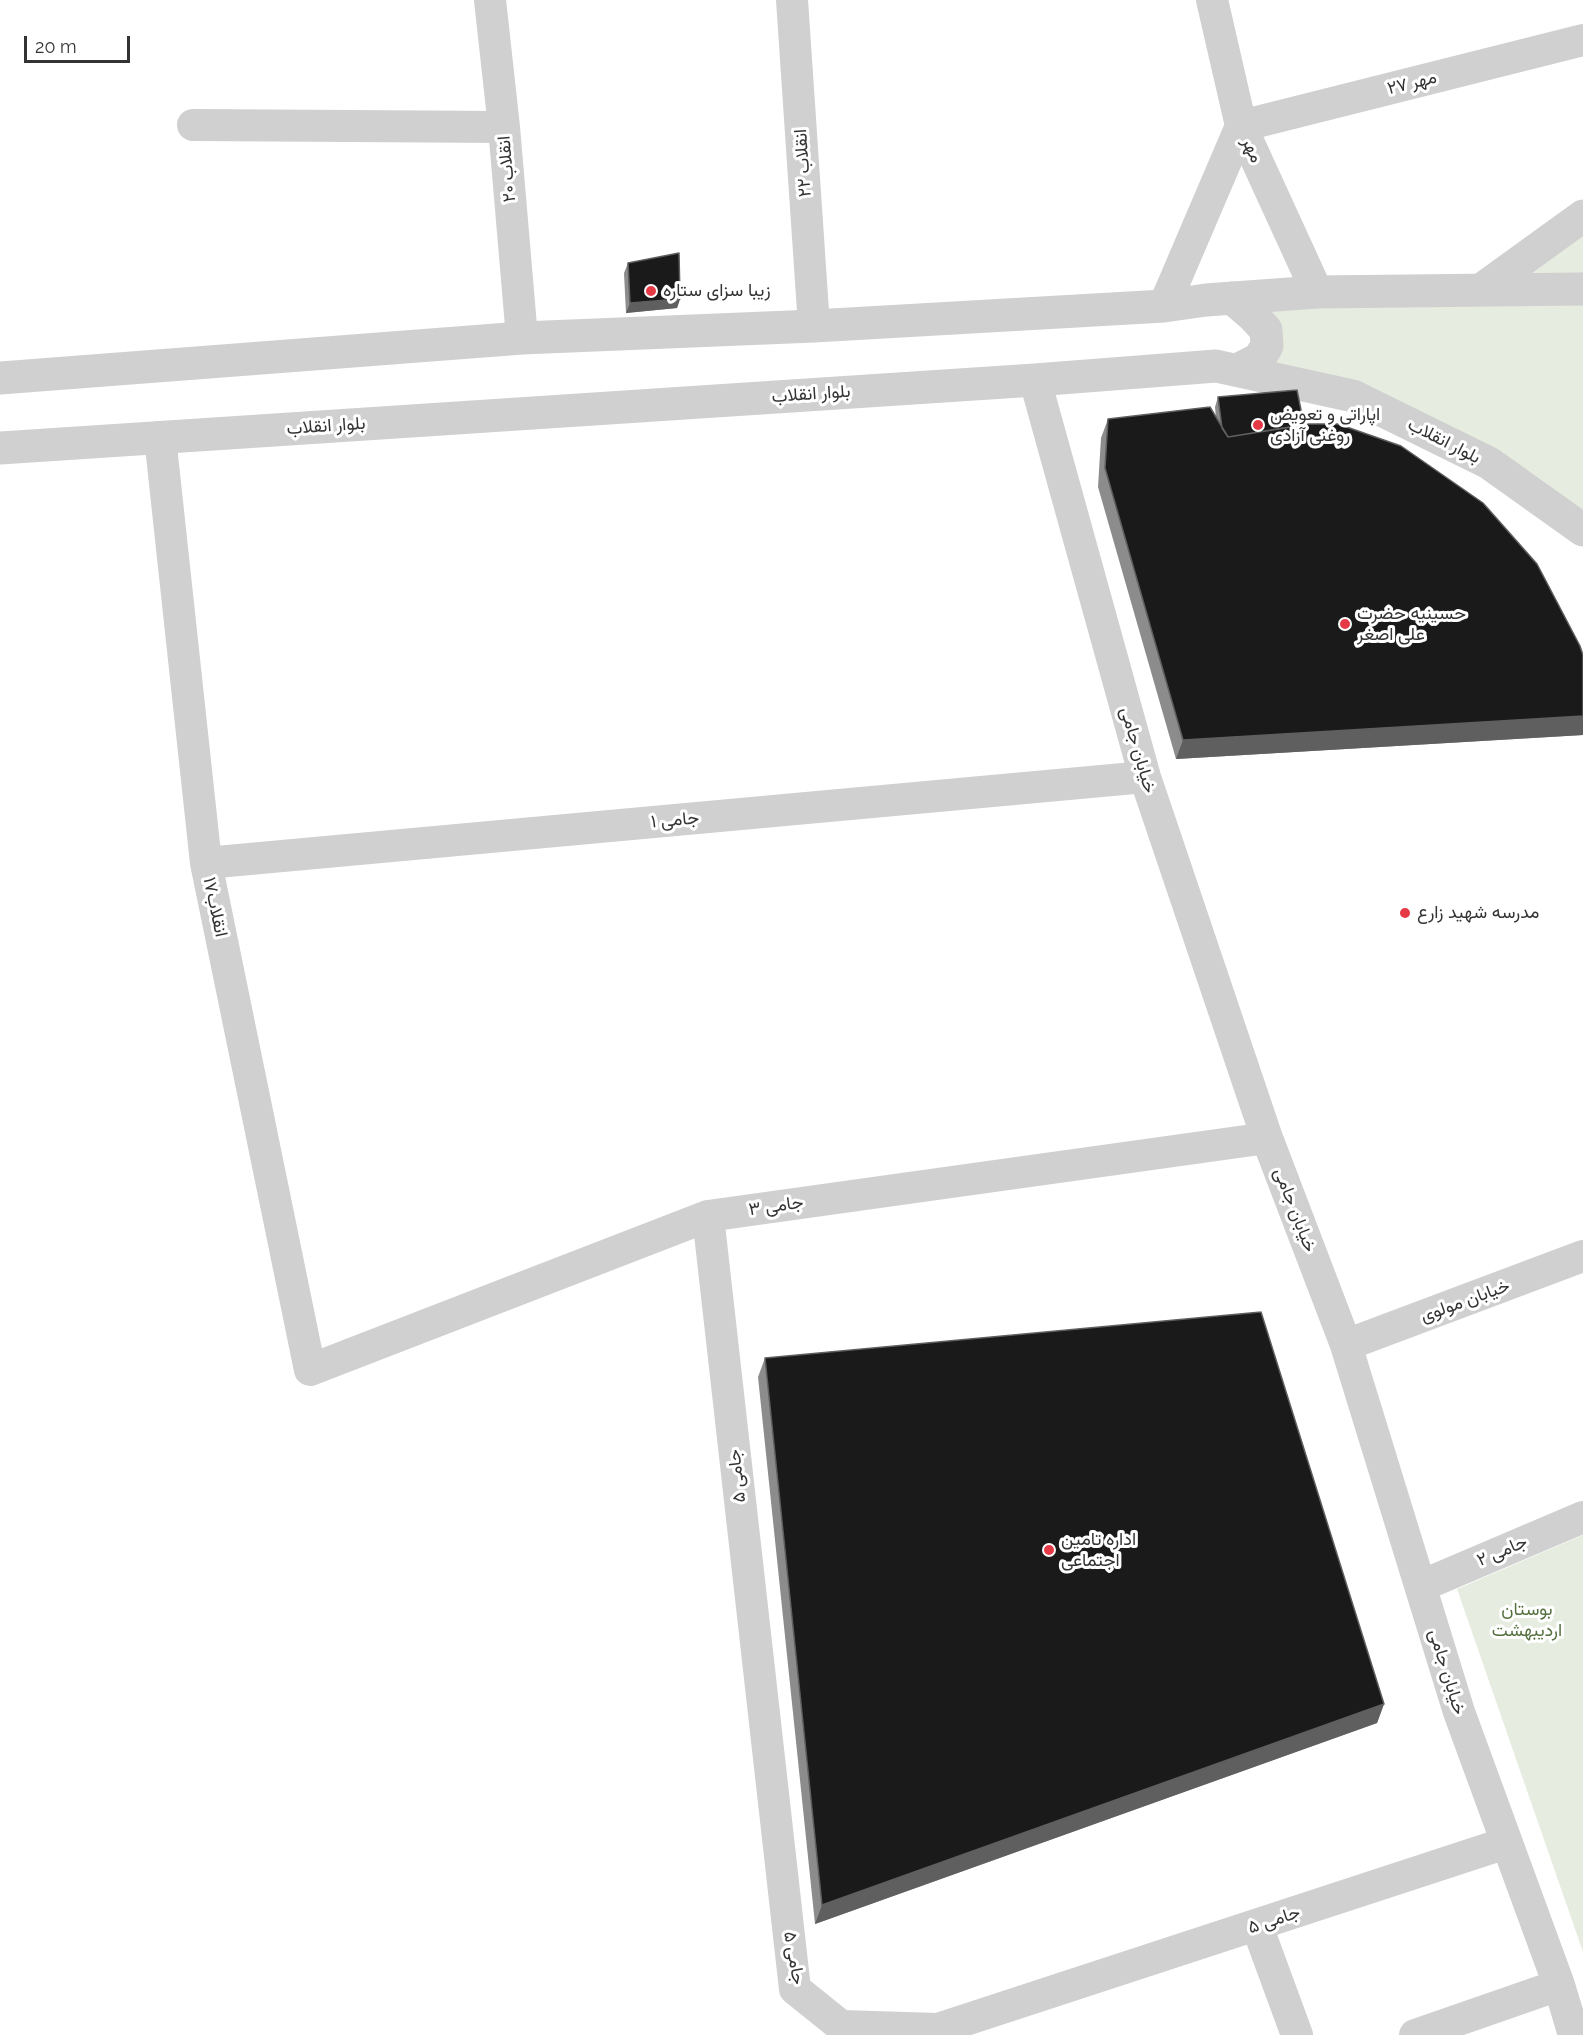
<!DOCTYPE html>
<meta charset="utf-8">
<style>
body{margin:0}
#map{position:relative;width:1583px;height:2035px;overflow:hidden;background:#fff;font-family:Raleway,sans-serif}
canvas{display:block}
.scale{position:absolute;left:24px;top:36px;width:106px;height:27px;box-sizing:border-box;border:3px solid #333;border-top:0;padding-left:8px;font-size:18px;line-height:21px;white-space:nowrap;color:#333;-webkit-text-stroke:4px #fff;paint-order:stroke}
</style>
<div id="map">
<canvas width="1583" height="2035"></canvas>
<div class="scale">20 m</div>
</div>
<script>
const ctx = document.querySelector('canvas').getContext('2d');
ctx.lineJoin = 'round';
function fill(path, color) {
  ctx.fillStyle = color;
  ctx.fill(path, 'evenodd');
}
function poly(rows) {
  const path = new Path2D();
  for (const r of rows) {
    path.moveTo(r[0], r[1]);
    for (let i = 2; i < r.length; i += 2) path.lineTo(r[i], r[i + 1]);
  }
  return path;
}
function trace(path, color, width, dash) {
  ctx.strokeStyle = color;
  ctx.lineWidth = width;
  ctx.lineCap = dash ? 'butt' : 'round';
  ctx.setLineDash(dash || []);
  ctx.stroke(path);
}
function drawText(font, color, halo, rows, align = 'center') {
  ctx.font = font + ' Raleway,Vazirmatn,sans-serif';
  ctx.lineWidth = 6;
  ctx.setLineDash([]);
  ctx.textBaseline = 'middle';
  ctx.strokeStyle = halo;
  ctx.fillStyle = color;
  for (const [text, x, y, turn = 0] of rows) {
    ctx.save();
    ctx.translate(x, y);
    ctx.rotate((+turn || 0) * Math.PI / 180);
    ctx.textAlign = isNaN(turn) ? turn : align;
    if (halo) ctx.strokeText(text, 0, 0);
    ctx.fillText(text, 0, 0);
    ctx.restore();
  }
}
fill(poly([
 [1583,222,1583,285,1496,285],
 [1583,301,1583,518,1259,367,1253,305],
 [1583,1535,1583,1952,1457,1589]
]), '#e6ecdf');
trace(poly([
 [490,0,504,127,522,338],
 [792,0,814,326],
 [1212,0,1241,126,1317,292],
 [193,125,504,127],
 [1241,126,1583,40],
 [1164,306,1241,126],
 [1035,380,1145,777,1267,1138,1346,1345,1459,1712,1559,1985,1574,2035],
 [160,437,206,863,310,1370,708,1216,1267,1138],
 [206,863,1145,777],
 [708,1216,795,1989,841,2026,938,2029,1506,1843],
 [1346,1345,1583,1256],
 [1421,1586,1583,1517],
 [1257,1926,1297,2035],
 [1415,2035,1559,1985]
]), '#d0d0d0', 32);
trace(poly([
 [1482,289,1583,216],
 [1232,298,1253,316,1266,330,1267,346,1259,359,1237,370],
 [0,378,522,338,814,326,1164,306,1206,300,1317,292,1583,289],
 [0,448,1035,380,1216,366,1353,396,1489,463,1583,530]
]), '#d0d0d0', 33);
fill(poly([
 [628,263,680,299,677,308,626,313,624,273],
 [1218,397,1304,425,1583,655,1583,735,1176,759,1098,487,1101,438,1108,419,1216,418,1215,407],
 [765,1358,1384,1704,1377,1723,815,1924,758,1377]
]), '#8c8c8c');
fill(poly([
 [680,299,677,308,626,313,630,303],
 [1583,716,1583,735,1176,759,1183,740],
 [1384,1704,1377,1723,815,1924,822,1905]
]), '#5f5f5f');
const building = poly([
 [679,253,680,299,630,303,628,263,679,253],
 [1297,390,1304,425,1228,437,1222,428,1218,397,1297,390],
 [1210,407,1228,437,1308,424,1338,424,1401,446,1483,503,1537,564,1580,646,1583,655,1583,716,1183,740,1105,468,1108,419,1210,407],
 [1261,1312,1384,1704,822,1905,765,1358,1261,1312]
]);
fill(building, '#1a1a1a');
trace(building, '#5f5f5f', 1.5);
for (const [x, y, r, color] of [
 [651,291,6,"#e63946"],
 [1258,425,6,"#e63946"],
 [1345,624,6,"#e63946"],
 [1405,913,6,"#e63946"],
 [1049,1550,6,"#e63946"]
]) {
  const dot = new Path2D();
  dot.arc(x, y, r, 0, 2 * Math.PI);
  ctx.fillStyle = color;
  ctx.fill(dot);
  trace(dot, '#fff', 2);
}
drawText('18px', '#333', '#fff', [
 ["مهر ۲۷",1412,83,-14],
 ["مهر",1252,150,65],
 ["انقلاب ۲۲",803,163,-94],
 ["انقلاب ۲۰",507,169,-95],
 ["بلوار انقلاب",811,394,-4],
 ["بلوار انقلاب",326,426,-4],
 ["بلوار انقلاب",1444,441,27],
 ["خیابان جامی",1138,750,74],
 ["جامی ۱",675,820,-5],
 ["انقلاب۱۷",215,907,78],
 ["جامی ۳",776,1206,-8],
 ["خیابان جامی",1295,1210,69],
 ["خیابان مولوی",1465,1301,-20],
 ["جامی ۵",737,1476,-96],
 ["جامی ۲",1502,1551,-23],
 ["خیابان جامی",1447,1672,73],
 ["جامی ۵",1274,1920,-18],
 ["جامی ۵",794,1958,80]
]);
drawText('18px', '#333', '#fff', [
 ["زیبا سزای ستاره",663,291],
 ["اپاراتی و تعویض",1270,415],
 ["روغنی آزادی",1270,436],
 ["حسینیه حضرت",1357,614],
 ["علی اصغر",1357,635],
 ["مدرسه شهید زارع",1417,913],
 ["اداره تامین",1061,1540],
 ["اجتماعی",1061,1561]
], 'left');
drawText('18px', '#56703f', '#fff', [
 ["بوستان",1527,1610],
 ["اردیبهشت",1527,1631]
]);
</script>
